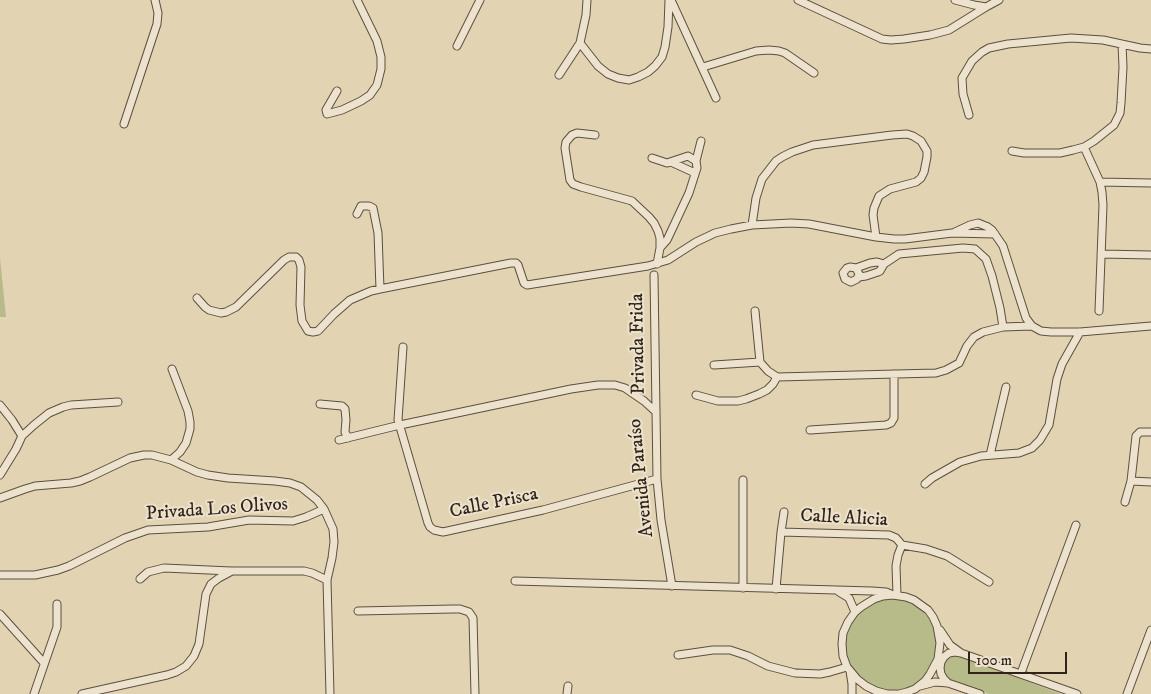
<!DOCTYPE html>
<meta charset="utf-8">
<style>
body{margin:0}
#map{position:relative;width:1151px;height:694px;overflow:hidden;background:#e2d3b2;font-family:"IM FELL DW Pica",serif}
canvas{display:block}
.scale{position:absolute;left:968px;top:652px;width:99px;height:22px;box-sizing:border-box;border:2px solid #302318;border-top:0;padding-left:6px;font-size:15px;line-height:18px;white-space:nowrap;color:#302318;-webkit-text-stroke:4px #ece2cd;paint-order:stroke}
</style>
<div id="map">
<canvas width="1151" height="694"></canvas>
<div class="scale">100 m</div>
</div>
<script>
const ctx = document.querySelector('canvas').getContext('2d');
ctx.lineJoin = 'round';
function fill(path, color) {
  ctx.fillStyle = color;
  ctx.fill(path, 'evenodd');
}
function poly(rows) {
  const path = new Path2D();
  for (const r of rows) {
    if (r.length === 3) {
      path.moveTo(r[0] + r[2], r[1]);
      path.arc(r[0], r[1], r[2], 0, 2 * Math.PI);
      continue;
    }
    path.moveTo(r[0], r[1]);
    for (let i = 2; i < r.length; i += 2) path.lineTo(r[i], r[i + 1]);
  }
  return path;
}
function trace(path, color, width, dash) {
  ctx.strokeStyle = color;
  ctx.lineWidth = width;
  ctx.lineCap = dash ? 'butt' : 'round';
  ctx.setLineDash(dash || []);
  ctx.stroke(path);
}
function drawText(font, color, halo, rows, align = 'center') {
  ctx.font = font + ' "IM FELL DW Pica",serif';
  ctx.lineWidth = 4;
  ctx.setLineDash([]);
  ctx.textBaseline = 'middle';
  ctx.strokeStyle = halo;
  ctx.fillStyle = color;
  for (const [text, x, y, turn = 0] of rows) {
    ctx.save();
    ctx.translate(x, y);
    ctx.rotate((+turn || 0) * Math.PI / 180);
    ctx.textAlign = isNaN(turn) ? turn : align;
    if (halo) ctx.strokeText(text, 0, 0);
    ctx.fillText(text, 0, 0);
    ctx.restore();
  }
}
fill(poly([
 [0,258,6,317,0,317],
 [891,645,46],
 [954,656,960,656,1061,694,989,694,948,679,944,675,943,667,944,663,948,658]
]), '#b7bb89');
const minor = poly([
 [671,0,716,98],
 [798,0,882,39,891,40,904,39,930,35,949,30,986,7,999,0],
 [955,0,974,5,986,7],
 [580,43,598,66,608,74,618,78,629,80,638,77,648,72,655,66,662,57,665,47,668,27,669,0],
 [457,46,480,0],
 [703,67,756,51,769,50,779,51,785,53,814,73],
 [559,75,580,43,586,15,587,0],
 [337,91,326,110,327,114,342,110,361,101,370,95,377,85,381,69,381,57,377,41,357,0],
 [969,115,963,94,962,78,972,61,982,52,989,48,1008,44,1071,38,1103,40,1140,48,1151,49],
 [124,124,157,24,158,13,155,0],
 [595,135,577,133,572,135,566,142,565,148,570,180,573,184,581,187,632,201,649,217,654,223,658,231,660,238,660,248,657,264],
 [1084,147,1100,182,1102,192,1103,205,1099,311],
 [1012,151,1024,153,1060,153,1073,150,1084,147,1094,141,1114,125,1120,113,1121,103,1123,67,1122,44],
 [652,158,667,163,688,156,696,161],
 [671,162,695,173],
 [1100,182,1151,183],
 [357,214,361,206,369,206,373,208,378,233,380,289],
 [752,225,756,198,762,179,776,161,782,157,792,152,813,145,892,135,907,134,913,136,921,141,927,151,927,157,924,172,921,178,916,182,890,189,879,196,874,208,873,215,876,237],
 [955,232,970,225,978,223,988,227,992,230,1003,246,1026,318,1032,326,1041,331,1051,332,1080,332,1151,326],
 [660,248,667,240,689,193,697,168,696,161,701,141],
 [1101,254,1151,255],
 [856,268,859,274,857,279,851,282,845,279,843,273,847,268,850,267,856,268,870,263,877,262,884,264,899,254,963,248,975,249,986,259,992,276,1000,308,1003,327],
 [654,275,657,479,661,520,672,586],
 [859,277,866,276,878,272,880,271,884,264],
 [197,298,205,307,209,310,221,313,226,312,236,307,284,260,289,257,296,257,299,260,301,267,300,305,302,321,308,331,313,332,318,331,334,314,350,300,371,291,380,289,511,263,516,263,518,265,524,283,527,285,648,266,668,260,696,242,715,233,731,229,752,225,791,223,809,224,876,237,894,239,905,239,952,233,995,234],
 [755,311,760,362,768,371,777,377],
 [403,347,398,420,428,523,430,527,434,530,443,532,543,510,657,479],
 [714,365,760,362],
 [777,377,936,373,946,370,959,363,967,346,974,337,983,332,1003,327,1032,326],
 [696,395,718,401,738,401,746,399,759,394,767,390,773,384,777,377],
 [320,404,342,406,345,409,346,420,345,432,348,438],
 [0,405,12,420,22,436],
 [810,430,886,425,891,423,894,418,894,374],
 [339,440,400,425,571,389,598,385,615,385,625,388,644,401,656,412],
 [990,455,1006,387],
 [171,460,180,452,186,443,190,429,190,422,188,411,172,369],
 [0,475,16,449,22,436,34,425,49,413,63,407,71,405,118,402],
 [1131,481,1151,482],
 [925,484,932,478,960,462,981,456,1019,453,1032,448,1040,440,1049,425,1057,379,1062,364,1080,332],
 [0,498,25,489,35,486,71,483,80,481,90,477,130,458,144,455,152,455,171,460,197,472,208,475,228,478,275,481,290,483,301,487,317,500,324,509,333,529,334,542,332,558,327,580,330,694],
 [1125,502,1131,481,1136,436,1140,432,1151,432],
 [781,532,889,535,896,538,902,545],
 [902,545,926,549,947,556,989,582],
 [0,575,35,575,58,570,69,566,125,538,148,530,208,527,249,520,293,521,306,517,324,509],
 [140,579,148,572,164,568,231,571],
 [515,581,872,591,886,592,893,595],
 [743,588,743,480],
 [776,589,781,532,784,512],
 [839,592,849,598,855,612],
 [897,595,896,566,898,555,902,545],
 [358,611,453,609,460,609,469,612,473,618,475,694],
 [0,614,44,663],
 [940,630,950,645,961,653,1077,694],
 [678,655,713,650,730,650,748,656,768,666,795,673,820,674,830,672,847,667],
 [850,671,852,684,852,694],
 [1021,673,1076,525],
 [948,683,944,679,941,674,940,668,941,662,944,657,949,653,955,652,961,653],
 [920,686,935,682,948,683,980,694],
 [34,694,57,627,57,604],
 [82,694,167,675,176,672,186,666,194,656,199,644,206,594,211,584,219,578,232,571,304,571,312,573,327,580],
 [567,694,568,686],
 [896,694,887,694,876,691,866,686,857,679,847,667,843,656,842,644,843,633,848,622,855,612,861,607,874,599,883,596,893,595,906,597,914,600,928,610,933,617,937,626,940,643,938,659,930,674,925,681,915,689,907,692,899,694],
 [1127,694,1151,630]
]);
trace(minor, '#5c4f3e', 9);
trace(minor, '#ece2cd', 7);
drawText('19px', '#302318', '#ece2cd', [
 ["Privada Frida",639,344,-91],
 ["Avenida Paraíso",642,478,-96],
 ["Calle Prisca",494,504,-12],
 ["Privada Los Olivos",217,510,-4],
 ["Calle Alicia",844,519,3]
]);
</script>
